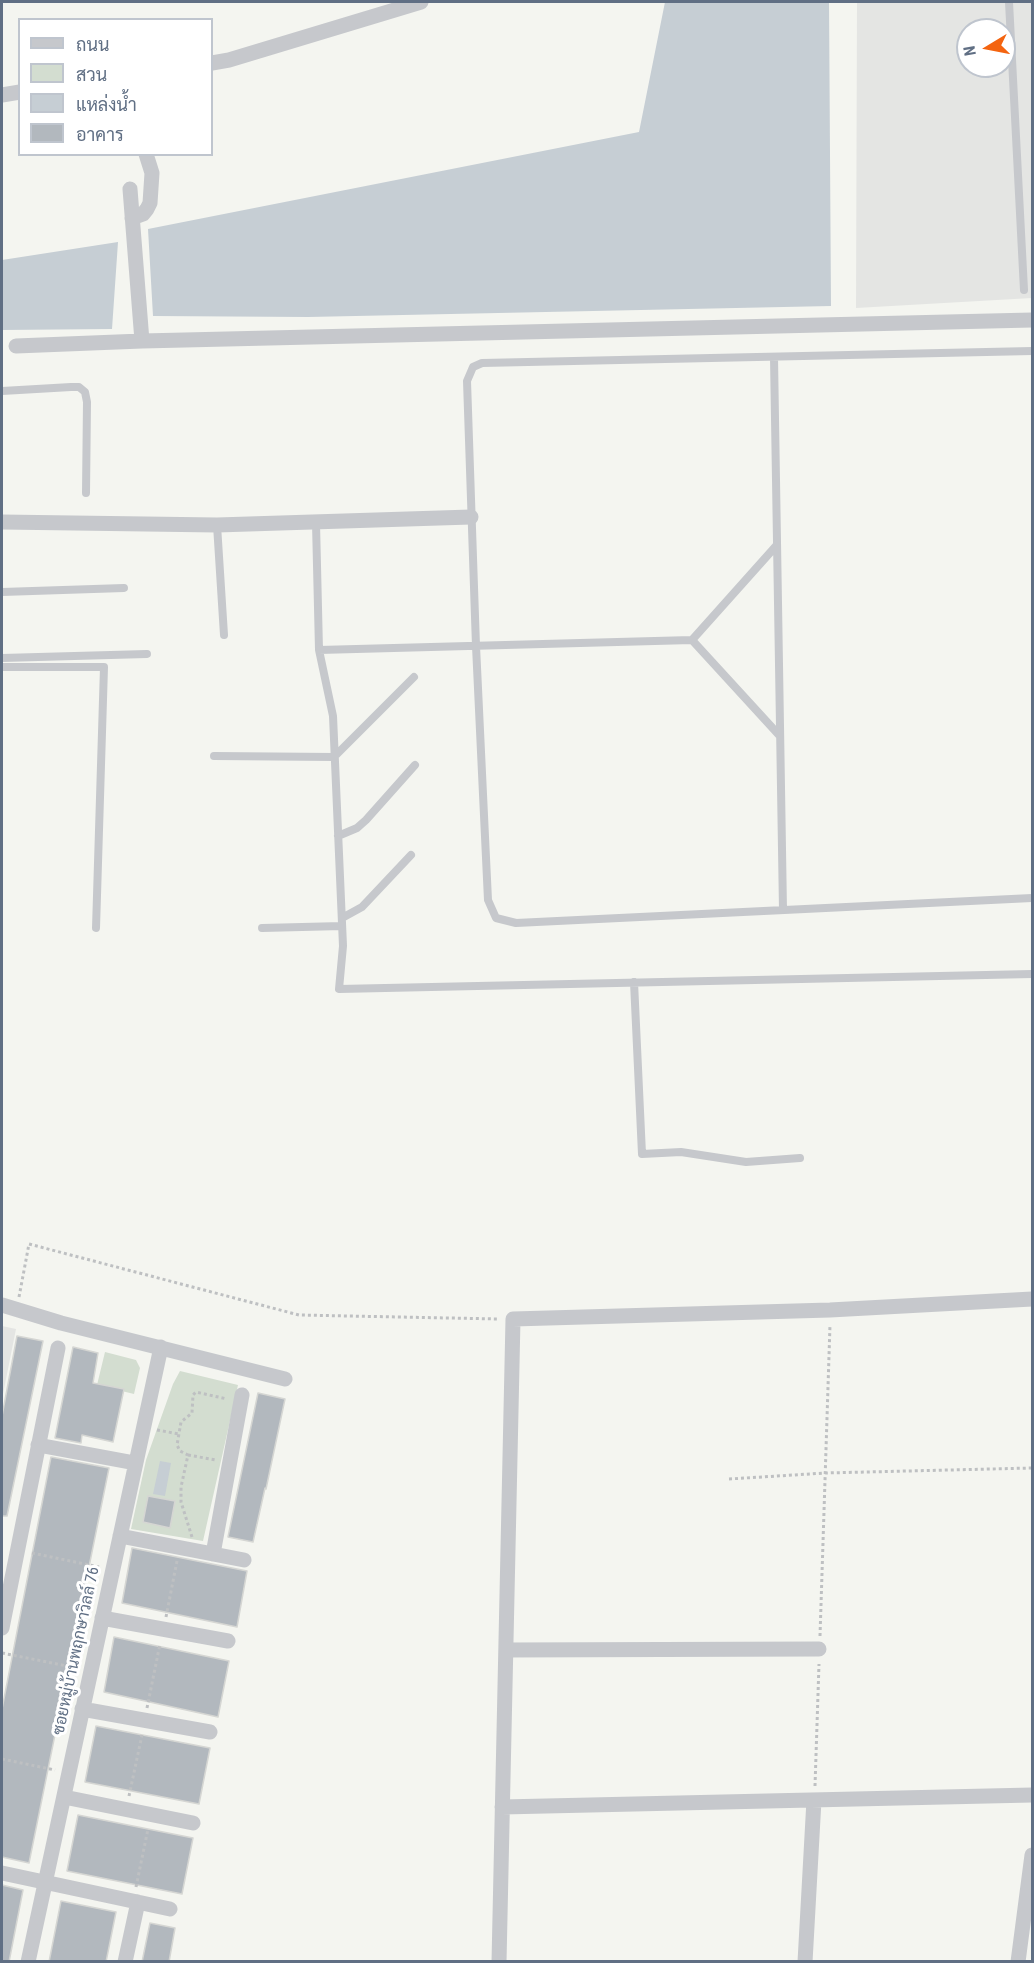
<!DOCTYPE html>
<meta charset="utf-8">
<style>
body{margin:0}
#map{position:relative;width:1034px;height:1963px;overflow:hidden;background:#f4f5f0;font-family:"Roboto Condensed",Sarabun,sans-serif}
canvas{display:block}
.frame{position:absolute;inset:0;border:3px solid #606f84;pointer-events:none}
.legend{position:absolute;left:18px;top:18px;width:195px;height:138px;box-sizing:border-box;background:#fff;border:2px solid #bfc5ce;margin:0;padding:8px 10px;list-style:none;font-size:18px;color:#606f84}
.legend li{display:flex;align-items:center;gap:12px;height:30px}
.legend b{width:30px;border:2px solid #bfc5ce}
.north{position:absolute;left:956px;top:18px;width:60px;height:60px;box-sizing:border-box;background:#fff;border:2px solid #bfc5ce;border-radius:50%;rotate:260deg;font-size:16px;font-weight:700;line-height:24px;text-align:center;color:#606f84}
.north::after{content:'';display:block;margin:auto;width:21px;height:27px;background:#f46410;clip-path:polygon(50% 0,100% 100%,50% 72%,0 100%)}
</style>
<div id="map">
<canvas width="1034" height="1963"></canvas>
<div class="frame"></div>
<ul class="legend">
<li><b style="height:8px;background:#c6c8cc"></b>ถนน</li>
<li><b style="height:16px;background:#d3ddd0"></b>สวน</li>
<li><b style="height:16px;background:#c6ced4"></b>แหล่งน้ำ</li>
<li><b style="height:16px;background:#b2b8be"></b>อาคาร</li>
</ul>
<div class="north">N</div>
</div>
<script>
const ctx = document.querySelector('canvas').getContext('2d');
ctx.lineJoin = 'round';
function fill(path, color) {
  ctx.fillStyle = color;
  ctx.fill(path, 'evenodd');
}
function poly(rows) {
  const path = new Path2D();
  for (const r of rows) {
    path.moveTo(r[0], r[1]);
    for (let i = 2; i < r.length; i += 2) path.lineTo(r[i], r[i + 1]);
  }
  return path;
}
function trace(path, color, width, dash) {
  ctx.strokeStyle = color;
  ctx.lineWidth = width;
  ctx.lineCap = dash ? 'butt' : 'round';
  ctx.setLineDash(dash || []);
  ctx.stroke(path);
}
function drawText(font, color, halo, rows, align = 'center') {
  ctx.font = font + ' "Roboto Condensed",Sarabun,sans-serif';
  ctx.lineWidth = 6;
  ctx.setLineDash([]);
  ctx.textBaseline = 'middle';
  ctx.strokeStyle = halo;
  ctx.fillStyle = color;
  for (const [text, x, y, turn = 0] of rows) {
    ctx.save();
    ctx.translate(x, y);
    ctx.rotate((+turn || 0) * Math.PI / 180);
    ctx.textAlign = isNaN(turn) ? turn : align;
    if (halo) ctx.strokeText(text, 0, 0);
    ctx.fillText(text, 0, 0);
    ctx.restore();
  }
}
fill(poly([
 [857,2,1032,2,1032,298,856,308],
 [968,30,1004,30,1004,66,968,66],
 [2,1326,16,1329,2,1399]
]), '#e4e5e3');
fill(poly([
 [105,1352,136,1360,140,1368,134,1394,97,1385],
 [180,1371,238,1385,203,1541,131,1529,146,1460,173,1384]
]), '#d3ddd0');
fill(poly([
 [665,2,829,2,831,306,308,317,153,316,148,229,639,132],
 [118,242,112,329,2,330,2,260],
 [160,1461,171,1463,165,1496,153,1494]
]), '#c6ced4');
const building = poly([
 [17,1336,43,1341,7,1516,2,1516,2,1416,17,1336],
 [73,1347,98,1353,93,1383,124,1389,113,1442,82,1435,81,1443,55,1438,73,1347],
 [258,1393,285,1399,266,1489,265,1488,253,1542,228,1537,258,1393],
 [51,1457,109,1468,29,1863,2,1857,2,1709,51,1457],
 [148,1496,175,1501,170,1528,143,1522,148,1496],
 [132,1548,247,1571,237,1627,122,1603,132,1548],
 [114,1637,229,1661,218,1717,104,1692,114,1637],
 [96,1726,210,1748,199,1804,85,1782,96,1726],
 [78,1815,193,1838,182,1894,67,1871,78,1815],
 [2,1885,23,1890,9,1962,2,1962,2,1885],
 [61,1901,116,1912,106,1962,49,1962,61,1901],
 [150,1923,175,1928,169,1962,142,1962,150,1923]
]);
fill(building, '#b2b8be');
trace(building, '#d5d6d3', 1.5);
trace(poly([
 [19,1297,29,1244,299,1315,499,1319],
 [157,1430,179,1434],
 [188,1455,216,1460],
 [729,1479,825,1473,1032,1468],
 [192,1537,181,1502,181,1487,188,1455,180,1451,177,1445,181,1422,192,1413,193,1395,196,1392,227,1399],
 [32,1553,99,1567],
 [166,1617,177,1561],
 [820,1636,830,1325],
 [2,1653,77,1668],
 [147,1708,160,1644],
 [2,1759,55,1770],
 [815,1786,819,1664],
 [129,1796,142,1735],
 [136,1887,148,1829]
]), '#bec0c2', 3, [3, 3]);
trace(poly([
 [1009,2,1024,290],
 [1032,351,482,363,473,367,467,381,476,646,488,900,496,918,516,923,1032,898],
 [774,357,783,910],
 [2,391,71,387,79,387,85,392,87,402,86,493],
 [316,523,319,650,333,716,343,946,339,989,1032,974],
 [217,525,224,635],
 [2,592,124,588],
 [692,640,779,735],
 [319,650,692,640,776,546],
 [2,658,147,654],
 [2,667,104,667,96,928],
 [214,756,334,757,414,677],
 [338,836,357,828,366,820,415,765],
 [342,918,362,907,411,855],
 [262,928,342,926],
 [634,982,642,1154,681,1152,746,1162,800,1158]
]), '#c6c8cc', 8);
trace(poly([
 [212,63,229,60,421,2],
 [2,95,20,92],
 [130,189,142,341],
 [132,218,143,214,147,209,150,203,152,173,146,154],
 [16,346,142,341,1032,320],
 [2,522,217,525,471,517],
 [2,1305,61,1323,285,1379],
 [38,1445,135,1463],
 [120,1536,244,1560],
 [213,1554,242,1395],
 [102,1618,228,1641],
 [2,1628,58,1348],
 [506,1650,819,1649],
 [82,1709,210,1732],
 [64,1797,193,1823],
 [502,1807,1032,1795],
 [2,1873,170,1909],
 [28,1962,161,1347],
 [125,1962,138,1902],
 [499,1962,513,1319,830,1310,1032,1299],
 [805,1962,814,1800],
 [1018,1962,1032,1855]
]), '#c6c8cc', 15);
drawText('16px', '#606f84', '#fff', [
 ["ซอยหมู่บ้านพฤกษาวิลล์ 76",77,1651,-78]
]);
</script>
